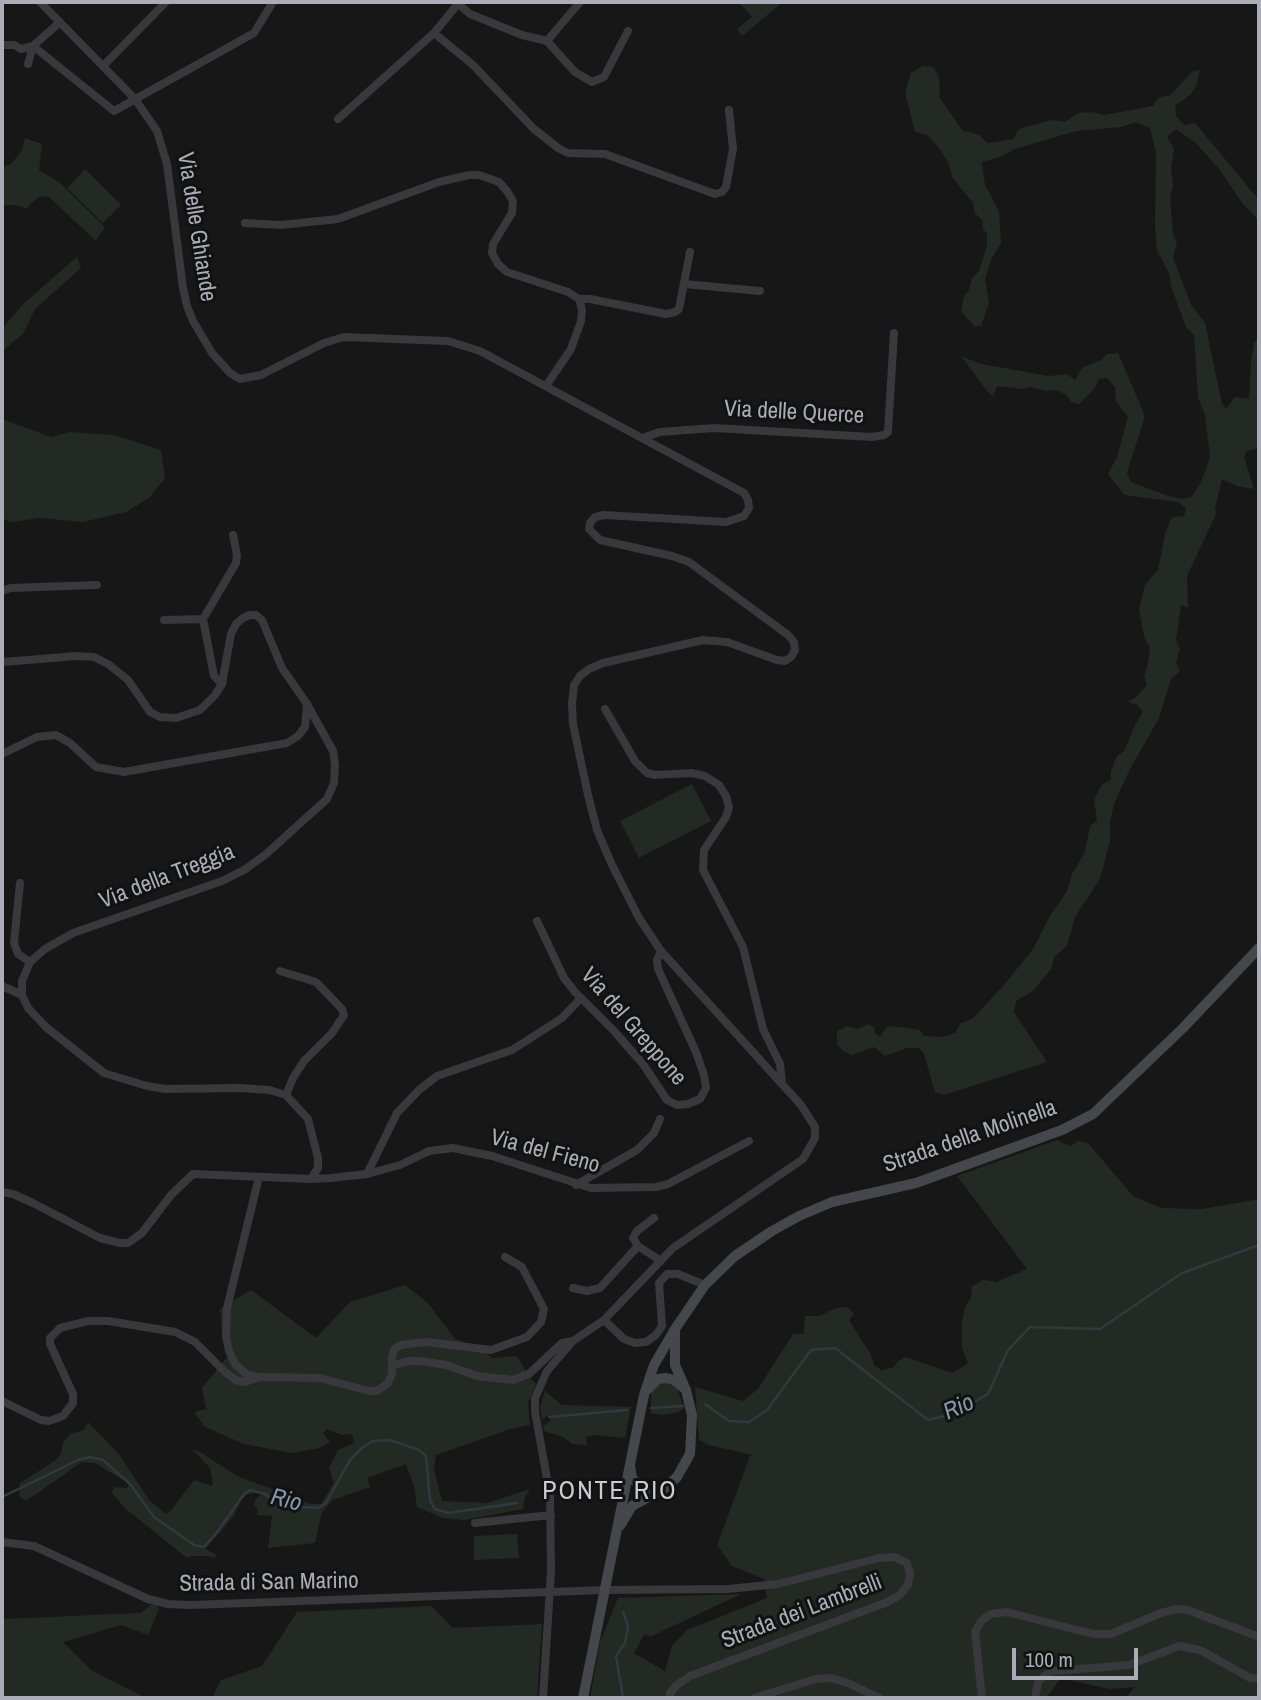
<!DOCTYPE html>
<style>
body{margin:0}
#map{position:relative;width:1261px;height:1700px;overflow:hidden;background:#171718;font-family:"Archivo Narrow",sans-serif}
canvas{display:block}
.frame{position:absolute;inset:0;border:4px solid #aaadb7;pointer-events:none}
.scale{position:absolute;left:1012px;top:1648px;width:126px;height:32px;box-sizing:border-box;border:4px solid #aaadb7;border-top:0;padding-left:9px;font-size:21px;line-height:24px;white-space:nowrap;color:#aaadb7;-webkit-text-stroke:5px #121213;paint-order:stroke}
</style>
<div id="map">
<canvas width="1261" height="1700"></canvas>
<div class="frame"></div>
<div class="scale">100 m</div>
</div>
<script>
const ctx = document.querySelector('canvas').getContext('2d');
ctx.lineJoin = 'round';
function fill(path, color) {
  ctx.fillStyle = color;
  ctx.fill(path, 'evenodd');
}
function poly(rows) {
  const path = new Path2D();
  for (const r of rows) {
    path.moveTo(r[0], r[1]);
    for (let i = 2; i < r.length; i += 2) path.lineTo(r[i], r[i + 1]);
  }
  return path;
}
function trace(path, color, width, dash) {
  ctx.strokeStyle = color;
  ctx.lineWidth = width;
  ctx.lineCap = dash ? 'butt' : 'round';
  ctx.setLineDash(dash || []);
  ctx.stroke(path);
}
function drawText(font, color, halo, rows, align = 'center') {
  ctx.font = font + ' "Archivo Narrow",sans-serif';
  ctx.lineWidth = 6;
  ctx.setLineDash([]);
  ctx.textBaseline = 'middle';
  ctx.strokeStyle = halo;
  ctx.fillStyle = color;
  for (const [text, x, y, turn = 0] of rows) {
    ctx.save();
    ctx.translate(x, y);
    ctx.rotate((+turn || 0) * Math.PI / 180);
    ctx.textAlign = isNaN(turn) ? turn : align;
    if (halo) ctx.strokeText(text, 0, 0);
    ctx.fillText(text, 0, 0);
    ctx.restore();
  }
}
fill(poly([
 [739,2,779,2,778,6,742,36,737,29,752,17],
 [923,66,933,67,939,77,940,98,962,130,979,135,988,143,1013,139,1019,129,1052,120,1065,122,1078,113,1092,112,1104,115,1153,106,1158,98,1170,95,1193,71,1200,70,1197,84,1191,94,1175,106,1176,116,1184,125,1195,123,1259,200,1259,221,1243,204,1219,169,1196,143,1176,129,1167,137,1174,149,1171,169,1173,186,1170,197,1173,234,1177,242,1173,258,1191,305,1205,323,1222,404,1226,409,1235,397,1249,399,1251,362,1254,343,1259,337,1259,437,1257,448,1247,451,1244,457,1254,489,1237,486,1222,479,1215,508,1217,512,1187,576,1188,608,1181,605,1176,640,1180,649,1176,662,1180,671,1171,679,1159,718,1130,769,1114,804,1110,823,1110,841,1100,879,1075,917,1067,946,1054,957,1052,968,1033,991,1016,1001,1014,1012,1047,1062,944,1095,935,1092,924,1054,919,1048,907,1048,885,1056,874,1047,852,1055,843,1051,837,1044,837,1031,847,1026,857,1029,869,1024,874,1027,875,1033,880,1037,886,1028,893,1026,920,1030,924,1036,943,1037,955,1033,961,1023,972,1019,1004,985,1033,949,1050,916,1067,891,1072,874,1085,852,1090,826,1097,821,1094,799,1102,785,1111,779,1111,771,1117,756,1124,751,1136,723,1143,712,1138,705,1127,702,1135,698,1147,685,1144,676,1148,663,1150,648,1144,636,1139,610,1145,585,1158,570,1165,534,1172,517,1184,516,1186,508,1178,502,1124,495,1108,474,1117,457,1128,417,1116,401,1115,387,1107,378,1099,379,1094,389,1079,404,1071,402,1068,396,1057,390,1046,391,1030,387,1023,389,997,386,993,396,988,392,961,356,981,364,1049,376,1067,374,1075,380,1082,368,1103,359,1106,354,1118,353,1145,416,1127,473,1131,482,1168,496,1183,499,1191,497,1201,482,1210,458,1205,415,1198,398,1194,335,1186,327,1171,286,1169,273,1157,250,1155,226,1156,152,1150,128,1136,122,1121,127,1076,131,1015,149,1003,156,982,162,985,185,999,211,1001,243,992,258,985,279,989,303,981,326,974,326,961,311,964,296,969,290,972,278,979,271,987,246,987,233,983,229,983,221,974,212,973,203,952,177,949,164,939,148,927,135,915,132,905,93,911,73],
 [25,138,42,144,39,170,60,183,105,227,96,241,49,197,41,196,32,202,27,209,17,205,2,205,2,168,12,163,22,150],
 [85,169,121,205,103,223,67,188],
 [77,257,81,268,35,309,23,334,2,351,2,329,23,304],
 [2,419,51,437,71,432,114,435,161,450,165,478,149,498,126,512,83,522,40,518,12,522,2,519],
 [692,784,711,821,639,858,620,821],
 [1057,1140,1070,1146,1078,1141,1088,1143,1133,1196,1161,1208,1202,1209,1259,1199,1259,1698,1126,1698,1134,1687,1109,1689,1061,1678,1046,1698,590,1698,600,1642,618,1598,741,1594,652,1636,644,1635,634,1653,665,1671,672,1646,687,1630,767,1598,764,1579,732,1566,717,1545,750,1456,753,1455,708,1445,699,1440,695,1387,743,1401,758,1389,793,1334,804,1334,805,1316,819,1316,836,1308,848,1307,854,1314,849,1320,871,1355,874,1365,881,1370,894,1367,897,1362,906,1357,952,1373,961,1368,968,1363,962,1348,962,1322,965,1307,971,1297,972,1286,983,1280,996,1282,1027,1269,957,1176],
 [405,1285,428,1303,455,1339,479,1346,492,1358,517,1356,530,1378,536,1384,528,1403,530,1425,510,1429,436,1455,434,1470,442,1501,487,1503,530,1489,524,1500,523,1509,464,1520,443,1518,417,1507,414,1486,406,1464,367,1478,370,1487,333,1500,322,1512,315,1543,268,1548,272,1516,257,1515,258,1510,254,1505,256,1499,264,1492,248,1494,242,1499,233,1517,205,1549,217,1555,214,1558,206,1556,192,1556,187,1558,126,1509,112,1493,114,1487,127,1488,129,1484,95,1463,82,1462,26,1501,19,1496,20,1483,56,1460,61,1453,63,1442,70,1434,84,1430,88,1422,118,1453,149,1500,166,1514,169,1513,194,1480,213,1486,210,1468,192,1449,200,1452,237,1476,282,1493,286,1497,311,1504,321,1504,334,1483,329,1468,338,1450,354,1443,352,1434,342,1435,327,1429,323,1433,330,1442,320,1448,291,1453,244,1444,205,1427,194,1412,206,1409,202,1388,228,1356,223,1340,220,1309,251,1290,316,1338,350,1302],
 [669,1382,677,1387,684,1409,677,1413,661,1415,651,1413,651,1391,656,1383],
 [545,1391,562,1405,631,1407,625,1438,596,1435,586,1437,587,1445,572,1444,563,1437,544,1431,543,1426,551,1420,548,1415,542,1420,540,1408],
 [517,1534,519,1558,474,1560,474,1536],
 [150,1605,156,1605,159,1609,148,1635,121,1625,63,1642,92,1671,146,1698,2,1698,2,1619,141,1613],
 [431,1606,453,1628,542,1624,537,1698,212,1698,221,1680,262,1666,297,1612]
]), '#232a24');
trace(poly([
 [705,1404,729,1421,749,1422,767,1410,811,1350,835,1348,928,1420,953,1414,988,1394,1008,1350,1030,1327,1100,1329,1182,1273,1259,1245],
 [651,1408,683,1406],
 [549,1417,627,1410],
 [2,1497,78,1460,90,1457,103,1460,130,1484,154,1517,194,1545,204,1547,218,1531,244,1494,250,1490,265,1494,276,1502,287,1506,318,1508,326,1503,350,1460,362,1448,373,1441,390,1440,419,1450,426,1456,430,1500,435,1509,448,1513,517,1503],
 [623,1612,628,1626,625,1643,616,1656,623,1698]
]), '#313840', 2.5);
trace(poly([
 [40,2,135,99,157,131,167,164,183,288,187,306,193,321,212,353,230,373,240,379,261,375,324,343,344,337,448,341,480,351,744,493,748,500,749,508,744,516,726,522,604,515,595,517,590,523,589,529,600,540,672,556,689,562,788,635,794,642,795,650,791,657,785,661,777,660,727,642,703,640,603,663,589,669,580,676,574,685,572,704,573,724,588,795,597,830,612,865,639,918,661,951,801,1105,815,1127,815,1138,803,1159,673,1248,604,1320,573,1341,547,1371,535,1398,535,1412,550,1495,551,1571,543,1698],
 [456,2,470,14,522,35,547,41,580,2],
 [60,22,33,46,114,111,254,33,273,2],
 [434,33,473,65,534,129,558,148,568,153,605,154,715,194,722,192,726,187,733,149,729,110],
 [547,41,575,72,592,82,604,77,628,31],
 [2,45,14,45,21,49,33,46,28,64],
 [103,66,166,2],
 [338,119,434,33,457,5],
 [245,223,280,225,338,219,439,182,469,175,479,175,499,182,507,191,513,201,512,213,493,244,492,253,498,264,507,272,568,292,579,299,582,310,581,321,571,349,546,386],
 [684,284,760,291],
 [579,299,590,299,666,314,675,312,679,309,690,252],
 [642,438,660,432,714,428,872,437,884,435,888,432,894,333],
 [2,591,10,588,97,585],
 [164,620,203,619],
 [2,662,77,656,94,657,108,664,128,680,150,712,160,717,176,718,200,710,215,695,222,684,231,634,236,624,243,618,250,615,256,615,262,620,282,668,307,704,333,751,335,765,334,783,327,799,265,855,244,870,222,881,73,933,45,949,30,962,22,981,22,995,28,1008,46,1027,104,1073,147,1086,165,1089,240,1088,269,1090,286,1095,308,1119,318,1158,318,1168,311,1179],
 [222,684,214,676,203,619,236,563,237,555,233,535],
 [605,709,635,761,647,773,655,775,691,773,705,776,719,785,726,796,729,807,726,817,704,850,703,870,743,947,763,1029,780,1064,782,1084],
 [2,754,37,737,56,735,70,743,96,767,124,772,287,743,298,736,305,727,307,704],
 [20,883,14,943,18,954,30,962],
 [537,921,564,978,575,992,614,1031,643,1064,667,1100,677,1105,688,1104,700,1099,706,1088,704,1075,696,1052,658,969,657,960,661,951],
 [280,971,316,982,342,1009,344,1015,332,1033,304,1061,293,1078,286,1095],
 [2,986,22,995],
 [367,1174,397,1113,419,1090,437,1076,512,1050,562,1018,581,998],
 [259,1177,227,1308,226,1337,229,1351,235,1364,247,1375,260,1377,320,1378,369,1391,377,1391,388,1383,392,1374,392,1357,394,1349,401,1345,426,1342,491,1350,527,1337,541,1322,544,1309,522,1267,505,1257],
 [576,1185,637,1150,654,1133,660,1119],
 [2,1192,13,1194,33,1203,100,1238,120,1243,128,1243,142,1233,171,1195,193,1174,311,1179,331,1178,367,1174,400,1165,429,1151,453,1148,492,1156,591,1188,656,1187,668,1184,749,1141],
 [638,1246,661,1261],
 [573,1288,587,1291,600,1288,638,1246,633,1238,637,1231,654,1218],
 [604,1320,624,1339,635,1343,646,1342,656,1335,662,1326,659,1283,667,1274,678,1274,705,1285],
 [392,1366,408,1361,420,1361,446,1365,477,1376,513,1380,529,1374,562,1343,573,1341],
 [2,1401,41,1420,49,1421,63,1416,73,1403,73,1394,50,1344,50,1338,60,1328,88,1321,108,1321,175,1332,195,1342,225,1372,236,1380,245,1382,260,1377],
 [475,1523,551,1515],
 [2,1542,34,1546,148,1599,168,1604,190,1605,605,1590,728,1589,778,1584,879,1558,894,1557,907,1563,910,1573,908,1585,900,1595,885,1603,690,1676,677,1685,670,1693,670,1698],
 [754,1698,816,1679,832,1678,848,1683,879,1698],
 [982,1698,975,1632,981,1621,991,1614,1007,1612,1073,1629,1094,1634,1111,1634,1161,1613,1177,1609,1188,1610,1259,1637],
 [1035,1698,1038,1682,1044,1676,1054,1671,1129,1665,1179,1646,1200,1650,1250,1678,1259,1679]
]), '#38383d', 8);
trace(poly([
 [648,1389,658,1379,666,1378,674,1380,684,1388],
 [630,1466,632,1478,641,1488,658,1489],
 [620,1526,632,1506,665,1488,677,1477,690,1454,692,1415,686,1390,675,1365,675,1332],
 [583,1698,644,1395,654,1365,675,1329,705,1285,735,1256,772,1231,799,1216,832,1202,916,1183,1062,1130,1093,1114,1182,1029,1259,948]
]), '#46474d', 10);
drawText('23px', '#aaadb7', '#121213', [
 ["Via delle Ghiande",196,227,81],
 ["Via delle Querce",794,413,3],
 ["Via della Treggia",167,877,-21],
 ["Via del Greppone",633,1027,49],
 ["Strada della Molinella",970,1137,-19],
 ["Via del Fieno",545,1152,15],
 ["Strada di San Marino",269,1583,-1],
 ["Strada dei Lambrelli",802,1612,-21]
]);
drawText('italic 24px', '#8598ae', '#121213', [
 ["Rio",959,1408,-24],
 ["Rio",286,1501,14]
]);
ctx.letterSpacing = '2px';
drawText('26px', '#cbccd3', '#121213', [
 ["PONTE RIO",610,1492]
]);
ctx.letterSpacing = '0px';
</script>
